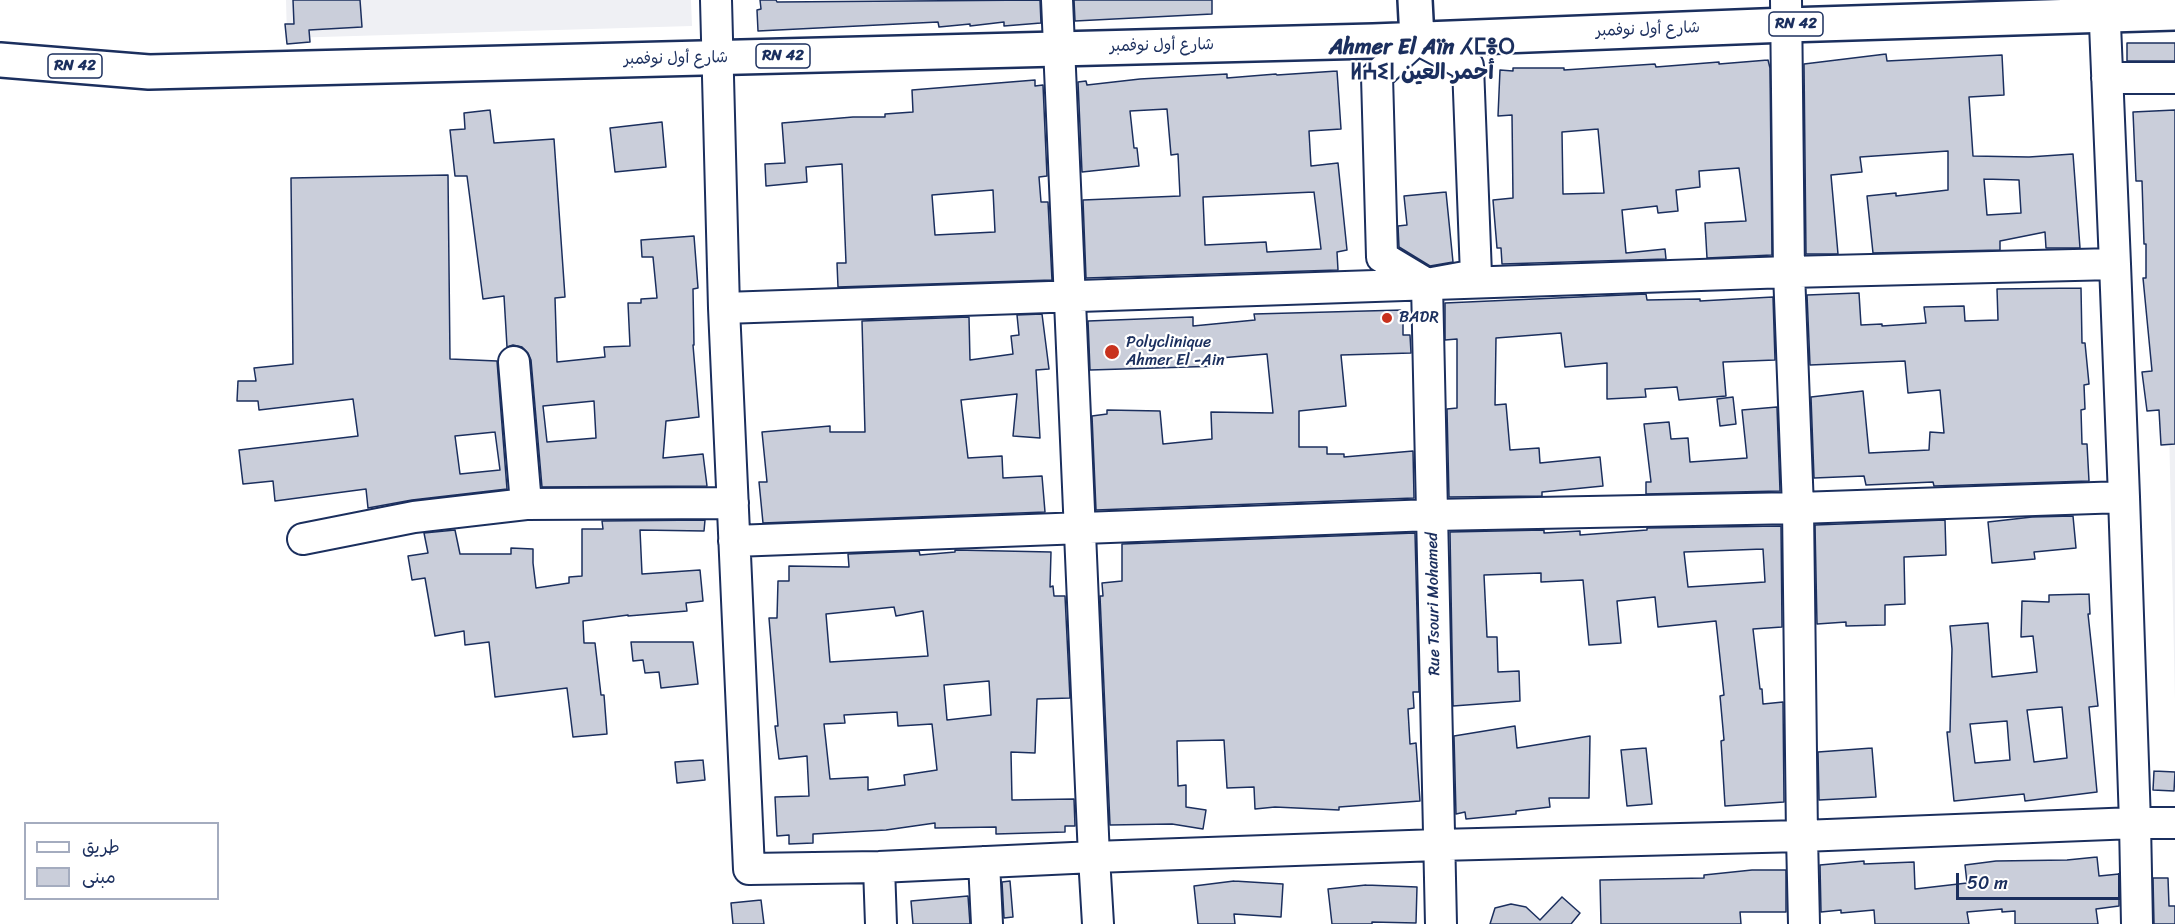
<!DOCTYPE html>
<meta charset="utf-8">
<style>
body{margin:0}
#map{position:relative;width:2175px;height:924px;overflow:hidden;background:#fff;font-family:Sriracha,"Playpen Sans Arabic",sans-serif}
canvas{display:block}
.legend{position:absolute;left:24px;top:822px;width:195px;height:78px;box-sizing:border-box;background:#fff;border:2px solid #a4acbf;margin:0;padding:8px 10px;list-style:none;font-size:18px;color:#1b2f5e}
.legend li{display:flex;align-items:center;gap:12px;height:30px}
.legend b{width:30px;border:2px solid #a4acbf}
.scale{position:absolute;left:1956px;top:873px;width:165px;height:27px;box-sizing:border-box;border:3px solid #1b2f5e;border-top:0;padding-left:8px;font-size:18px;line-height:21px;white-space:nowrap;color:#1b2f5e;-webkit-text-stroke:4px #fff;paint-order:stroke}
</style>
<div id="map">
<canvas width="2175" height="924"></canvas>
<ul class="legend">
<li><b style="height:8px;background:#fff"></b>طريق</li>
<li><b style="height:16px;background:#caceda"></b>مبنى</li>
</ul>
<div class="scale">50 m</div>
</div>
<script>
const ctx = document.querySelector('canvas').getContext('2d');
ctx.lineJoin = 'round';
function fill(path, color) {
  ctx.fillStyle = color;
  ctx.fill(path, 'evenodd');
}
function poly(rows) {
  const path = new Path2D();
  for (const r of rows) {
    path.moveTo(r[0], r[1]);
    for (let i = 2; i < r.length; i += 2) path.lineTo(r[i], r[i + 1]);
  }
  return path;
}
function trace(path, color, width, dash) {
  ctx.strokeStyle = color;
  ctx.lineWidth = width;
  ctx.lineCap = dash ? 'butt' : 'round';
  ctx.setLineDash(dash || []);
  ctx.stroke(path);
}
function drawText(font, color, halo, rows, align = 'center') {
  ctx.font = font + ' Sriracha,"Playpen Sans Arabic","Noto Sans Tifinagh",sans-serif';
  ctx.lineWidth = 4.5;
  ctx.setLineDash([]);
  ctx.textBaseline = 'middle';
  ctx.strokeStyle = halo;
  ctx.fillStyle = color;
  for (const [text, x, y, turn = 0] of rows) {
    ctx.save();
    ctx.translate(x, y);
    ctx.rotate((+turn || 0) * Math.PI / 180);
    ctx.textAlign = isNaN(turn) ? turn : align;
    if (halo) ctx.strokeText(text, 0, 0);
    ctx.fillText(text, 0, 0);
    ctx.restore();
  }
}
fill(poly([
 [286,0,691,0,692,26,287,38],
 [2169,426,2175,426,2175,701]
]), '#eff0f4');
const building = poly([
 [293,0,360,0,362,27,309,30,310,42,287,44,285,24,294,24,293,0],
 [760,0,776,0,777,2,1040,0,1041,23,1004,26,1004,22,970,26,970,24,939,27,938,22,758,31,757,10,761,9,760,0],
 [1074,0,1212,0,1212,14,1075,21,1074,0],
 [2127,43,2175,43,2175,61,2127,61,2127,43],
 [1886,54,1887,61,2002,55,2004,95,1969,97,1973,156,2029,157,2073,154,2080,248,2046,248,2045,232,2000,241,2000,250,1873,253,1867,196,1896,193,1896,196,1948,190,1948,151,1860,157,1862,172,1831,175,1838,254,1806,254,1804,64,1886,54],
 [1984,179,2019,180,2021,213,1987,215,1984,179],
 [1768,60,1770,68,1772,255,1707,258,1705,223,1746,221,1739,168,1699,171,1700,187,1676,190,1678,211,1658,213,1657,206,1622,210,1626,253,1665,249,1666,259,1502,264,1501,248,1497,248,1493,200,1513,198,1512,115,1498,116,1500,70,1513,71,1513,68,1564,68,1564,70,1655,64,1656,67,1719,62,1719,64,1768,60],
 [1598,129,1604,193,1563,194,1562,132,1598,129],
 [1337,71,1341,129,1309,131,1311,166,1338,163,1347,250,1337,252,1338,270,1086,278,1083,200,1180,196,1178,154,1171,155,1167,109,1130,111,1134,148,1137,148,1139,166,1082,172,1078,82,1086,81,1087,85,1140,79,1227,74,1227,78,1276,74,1277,75,1337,71],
 [1314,192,1321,249,1267,252,1266,242,1205,245,1203,197,1314,192],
 [1035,80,1035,86,1043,85,1047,176,1039,177,1041,202,1048,202,1052,280,838,287,837,263,846,263,842,164,806,167,807,182,766,186,765,164,785,163,782,123,853,117,885,117,885,114,913,112,912,90,1035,80],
 [993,190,995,232,935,235,932,195,993,190],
 [490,110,494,143,554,139,565,297,555,298,557,362,605,357,604,347,630,346,628,303,641,303,641,299,657,298,653,257,642,257,641,240,694,236,698,288,693,289,694,345,693,345,699,417,666,421,663,458,703,454,707,486,542,487,531,360,528,353,522,347,513,345,507,347,504,296,483,299,467,176,455,176,450,130,465,129,464,113,490,110],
 [594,401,596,438,547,442,543,406,594,401],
 [2175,110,2175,444,2161,445,2159,410,2147,411,2142,372,2152,371,2143,278,2146,278,2146,244,2144,244,2142,181,2136,181,2133,112,2175,110],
 [662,122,666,167,615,172,610,128,662,122],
 [448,175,450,359,497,361,507,489,412,500,368,508,366,489,275,501,273,481,243,484,239,450,358,436,353,399,259,410,258,401,237,401,238,381,256,381,254,368,293,364,291,178,448,175],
 [495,432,500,470,460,474,455,436,495,432],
 [1446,192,1453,262,1430,266,1399,247,1398,226,1407,225,1404,196,1446,192],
 [2081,288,2082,343,2085,343,2089,384,2084,385,2085,409,2081,410,2082,444,2087,444,2089,481,1934,486,1933,482,1866,485,1864,476,1814,478,1811,397,1863,391,1869,453,1929,450,1930,432,1944,433,1940,390,1908,393,1905,361,1810,365,1807,295,1859,293,1861,325,1882,324,1882,326,1926,323,1924,307,1964,306,1965,321,1998,320,1997,289,2081,288],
 [1646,294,1647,300,1700,299,1700,301,1773,297,1775,360,1723,362,1726,396,1679,400,1677,387,1645,389,1646,397,1607,399,1607,363,1565,367,1561,333,1496,338,1495,405,1506,404,1510,450,1539,448,1540,463,1600,457,1603,486,1542,492,1542,496,1449,497,1447,409,1457,408,1457,339,1445,340,1445,303,1646,294],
 [1403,310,1403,335,1410,335,1411,353,1341,355,1346,406,1299,411,1299,447,1327,447,1327,454,1344,454,1344,457,1413,451,1414,498,1096,510,1092,416,1107,414,1107,410,1160,411,1163,444,1212,439,1211,412,1273,413,1267,354,1220,358,1221,366,1090,370,1088,321,1193,317,1193,326,1255,320,1254,314,1403,310],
 [1042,314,1049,369,1036,370,1040,438,1013,436,1017,394,961,400,968,458,1002,456,1003,478,1042,476,1045,512,763,523,759,482,767,482,762,432,830,426,830,432,865,432,862,321,969,317,970,360,1013,354,1011,336,1019,335,1017,315,1042,314],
 [1733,397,1736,424,1720,426,1717,399,1733,397],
 [1777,407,1780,491,1646,494,1646,482,1651,482,1644,424,1669,422,1671,439,1688,438,1690,462,1747,458,1742,410,1777,407],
 [2073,516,2076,548,2034,552,2035,559,1992,563,1988,522,2032,517,2073,516],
 [705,520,704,531,640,530,642,574,700,570,703,601,686,603,687,611,628,616,628,615,583,621,584,643,595,643,601,695,604,695,607,734,573,737,567,688,495,697,489,642,465,645,464,631,435,636,425,578,412,580,408,556,428,553,424,533,455,530,460,554,511,554,511,548,533,549,533,563,536,588,569,583,569,577,582,576,582,529,603,529,602,521,705,520],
 [1945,520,1946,555,1904,557,1905,604,1885,605,1885,625,1846,626,1846,622,1817,624,1815,525,1945,520],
 [1781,526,1782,627,1753,629,1760,689,1762,689,1763,704,1783,702,1784,802,1725,806,1721,741,1724,740,1720,696,1724,695,1716,621,1658,627,1655,597,1617,601,1621,643,1589,645,1583,580,1541,582,1541,573,1484,575,1487,637,1497,637,1498,672,1519,671,1520,701,1453,706,1450,532,1544,530,1544,533,1580,531,1580,535,1647,530,1647,528,1781,526],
 [1763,549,1765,582,1688,587,1684,552,1763,549],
 [1415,533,1419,692,1413,692,1414,708,1408,709,1410,744,1416,743,1420,801,1339,807,1339,810,1275,807,1255,809,1254,787,1227,788,1224,740,1177,741,1178,786,1186,785,1186,807,1206,810,1203,829,1172,824,1110,825,1100,596,1103,596,1102,583,1122,581,1122,544,1415,533],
 [955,550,1051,552,1050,587,1053,586,1054,596,1065,596,1070,698,1037,699,1035,753,1011,752,1012,800,1074,799,1075,826,1065,826,1065,832,996,834,996,827,935,828,935,823,886,830,813,834,813,843,789,844,789,835,777,836,775,797,809,796,807,756,779,759,775,726,778,726,769,618,777,618,778,581,789,581,789,566,849,567,848,554,919,551,920,555,955,552,955,550],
 [894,607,896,616,923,611,928,656,830,662,826,614,894,607],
 [989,681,991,715,947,720,944,685,989,681],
 [897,712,898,726,932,724,937,770,904,775,905,785,868,790,868,777,830,779,824,724,845,723,844,715,897,712],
 [2089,594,2090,614,2088,614,2098,706,2089,707,2097,792,2025,801,2024,794,1954,801,1947,732,1950,732,1952,649,1950,626,1988,623,1992,677,2037,672,2033,636,2021,637,2022,601,2049,602,2049,595,2089,594],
 [2062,707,2067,758,2034,762,2027,710,2062,707],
 [2007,721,2010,760,1975,763,1970,724,2007,721],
 [631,642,693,642,698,684,661,688,659,672,645,673,643,660,633,661,631,642],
 [1515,726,1517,748,1590,736,1589,798,1549,798,1550,807,1516,811,1516,814,1466,819,1465,812,1456,814,1454,736,1515,726],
 [1646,748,1652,804,1627,806,1621,750,1646,748],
 [1872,748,1876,797,1819,800,1818,752,1872,748],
 [703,760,705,780,677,783,675,762,703,760],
 [2154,771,2175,772,2174,791,2153,790,2154,771],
 [2097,857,2099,876,2119,874,2119,906,2096,909,2098,924,2015,924,2015,911,2002,912,2002,909,1967,912,1969,924,1875,924,1874,910,1841,913,1841,910,1821,912,1820,865,1864,861,1864,864,1914,862,1915,889,1967,883,1965,865,1996,861,2067,860,2097,857],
 [1752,870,1786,870,1786,912,1740,912,1741,924,1601,924,1600,880,1704,878,1704,875,1752,870],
 [2153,878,2168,878,2169,906,2175,906,2175,924,2154,924,2153,878],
 [1010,881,1013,917,1004,918,1002,882,1010,881],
 [1234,881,1283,884,1281,917,1234,914,1235,924,1198,924,1194,886,1234,881],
 [1366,885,1417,887,1416,923,1372,922,1372,924,1332,924,1328,889,1366,885],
 [968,896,970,924,913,924,911,901,968,896],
 [1562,897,1580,913,1571,924,1490,924,1495,908,1511,904,1526,907,1540,920,1562,897],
 [761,900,764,924,733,924,731,903,761,900]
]);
fill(building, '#caceda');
trace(building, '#1b2f5e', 1.5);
const minor = poly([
 [716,0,724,308,749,869,879,867,1094,857,1438,845,1802,836,1804,924],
 [1057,0,1094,857,1098,924],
 [1786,0,1789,272,1798,508,1802,836,2135,823,2124,497],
 [2107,78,2175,78],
 [1427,284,1382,257,1377,76,1417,39,1468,66,1476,275,1427,284,1441,924],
 [724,308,1789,272,2115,264,2104,0],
 [514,362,526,504],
 [303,539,414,517,526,504,733,503],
 [734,541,1432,515,1798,508,2124,497,2115,264],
 [984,862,987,924],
 [879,867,881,924],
 [2137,924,2135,823,2175,823]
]);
const major = poly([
 [1415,0,1417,39],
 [0,60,149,72,1373,41,1787,25,2175,13]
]);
trace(minor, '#1b2f5e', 34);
trace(major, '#1b2f5e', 38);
trace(minor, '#fff', 30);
trace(major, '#fff', 33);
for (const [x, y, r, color] of [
 [1387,318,6,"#c8321e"],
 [1112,352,8,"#c8321e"]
]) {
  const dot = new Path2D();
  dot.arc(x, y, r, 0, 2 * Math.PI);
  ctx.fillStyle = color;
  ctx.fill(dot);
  trace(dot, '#fff', 2);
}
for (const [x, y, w] of [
 [1796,24,54],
 [783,56,54],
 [75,66,54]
]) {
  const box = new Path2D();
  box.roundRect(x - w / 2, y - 12, w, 24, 4.5);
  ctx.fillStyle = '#fff';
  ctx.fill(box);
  trace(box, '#1b2f5e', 1.5);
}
drawText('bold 15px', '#1b2f5e', null, [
 ["RN 42",1796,24],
 ["RN 42",783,56],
 ["RN 42",75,66]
]);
drawText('16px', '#1b2f5e', '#fff', [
 ["شارع أول نوفمبر",1648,30,-2],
 ["شارع أول نوفمبر",1162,46,-1],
 ["شارع أول نوفمبر",676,59,-1],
 ["Rue Tsouri Mohamed",1434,604,-91]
]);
drawText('16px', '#1b2f5e', '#fff', [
 ["BADR",1399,318],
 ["Polyclinique",1126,343],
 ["Ahmer El -Ain",1126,361]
], 'left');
drawText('bold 22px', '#1b2f5e', '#fff', [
 ["Ahmer El Aïn ⵃⵎⴻⵔ",1422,48],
 ["ⵍⵄⵉⵏ أحمر العين",1422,73]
]);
</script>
